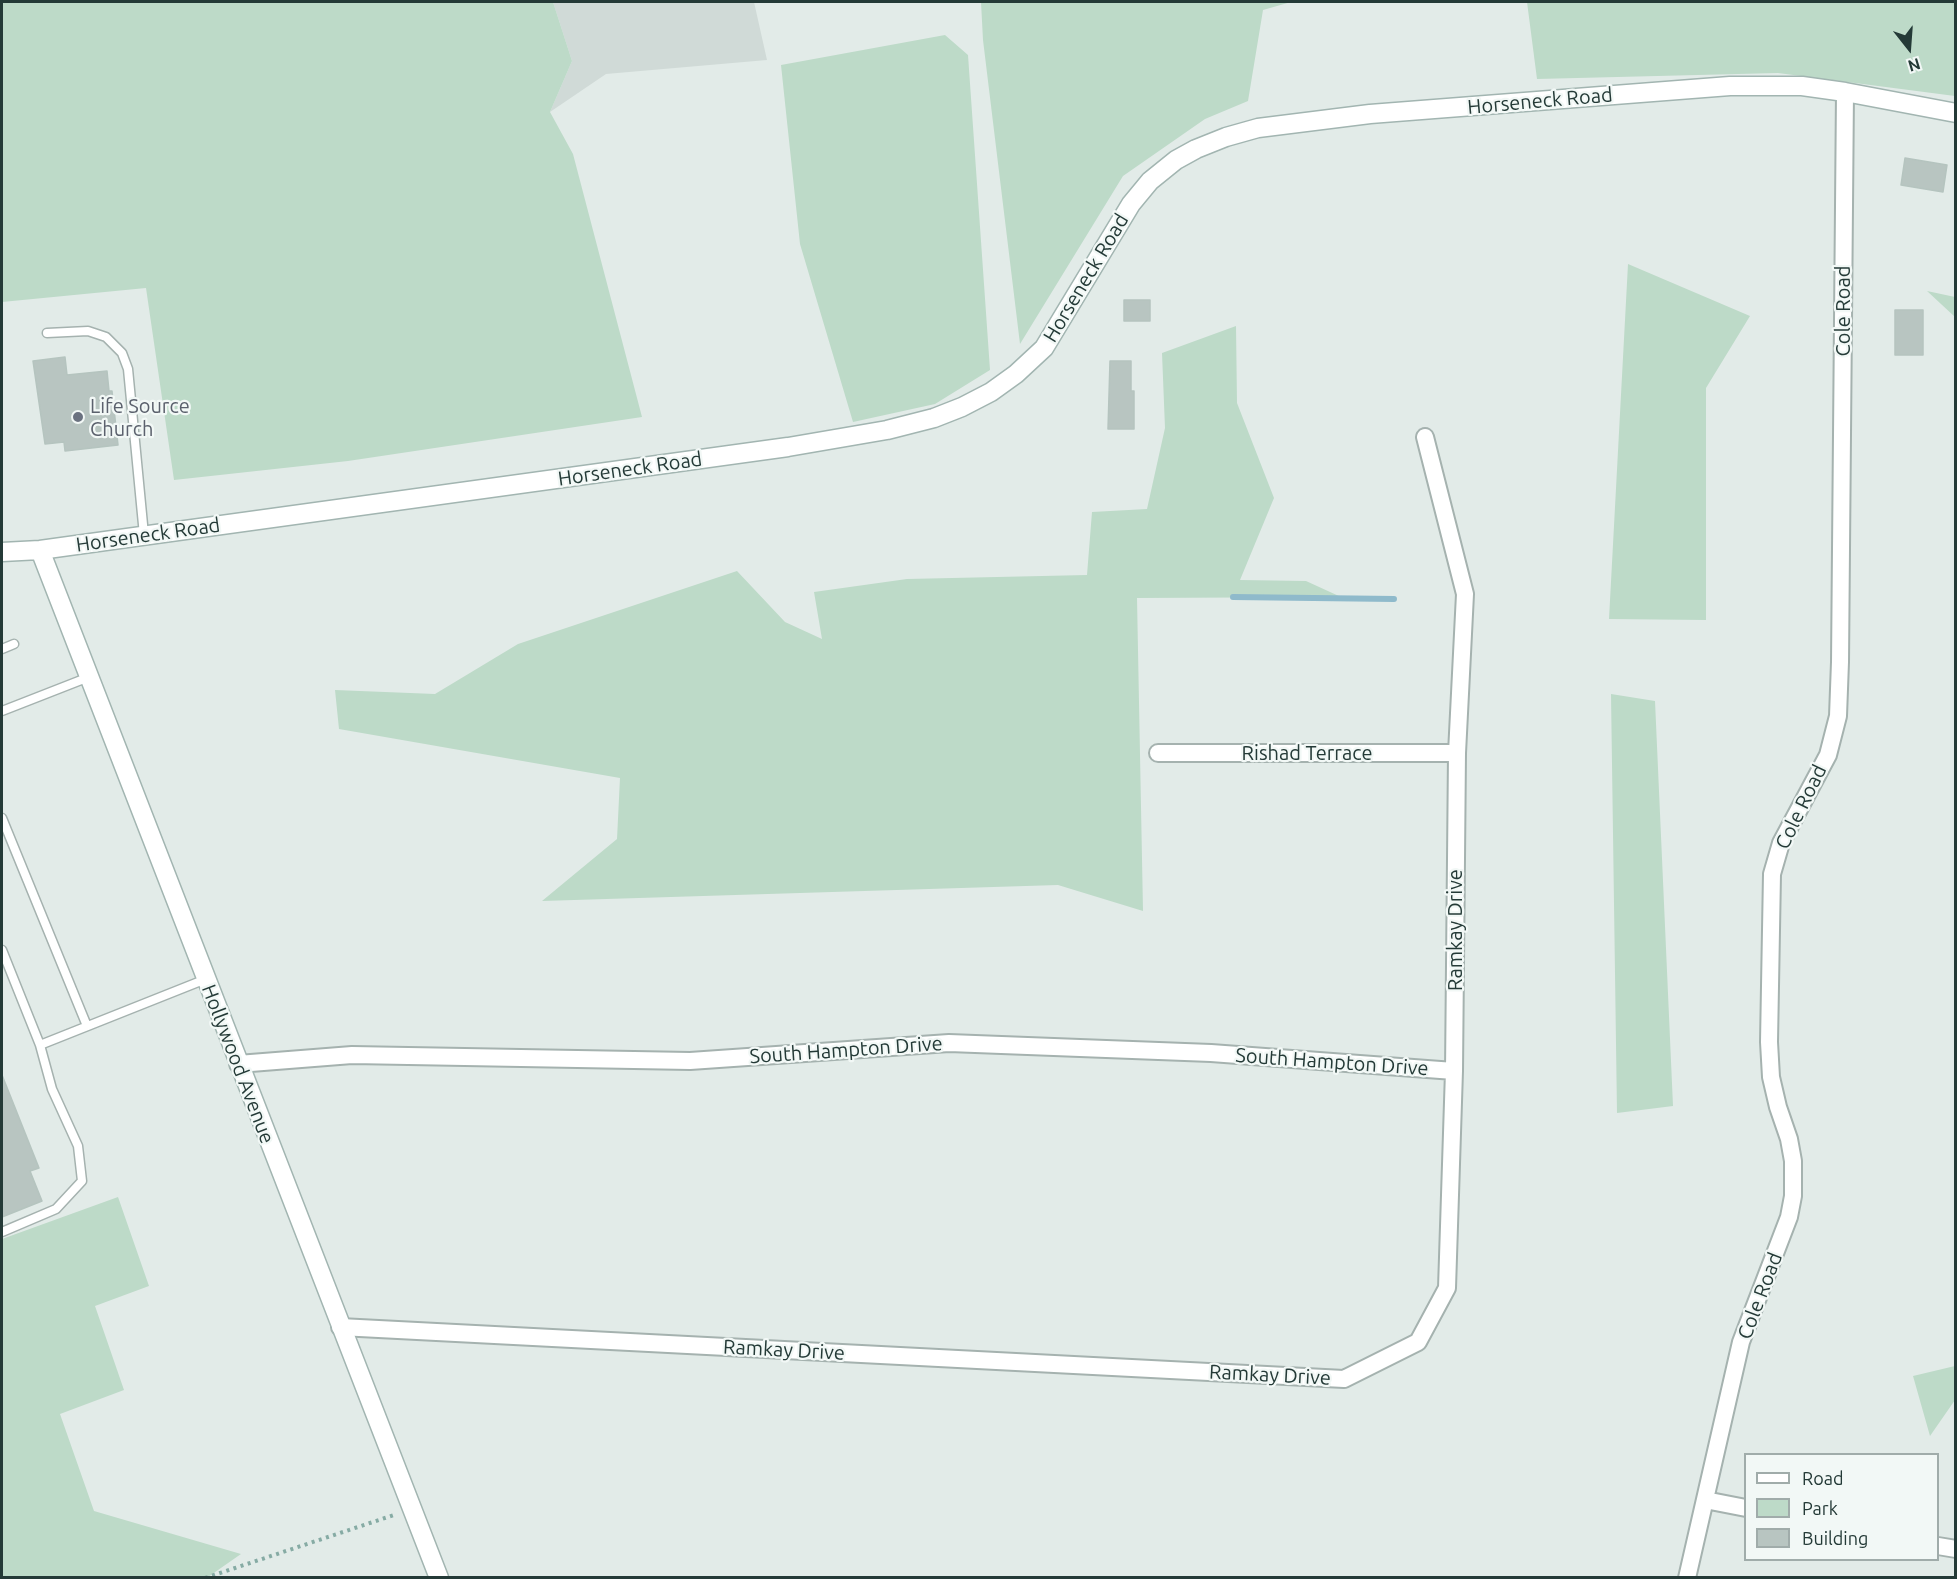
<!DOCTYPE html>
<style>
body{margin:0}
#map{position:relative;width:1957px;height:1579px;overflow:hidden;background:#e2ebe8;font-family:Ubuntu,sans-serif}
canvas{display:block}
.frame{position:absolute;inset:0;border:3px solid #243a37;pointer-events:none}
.legend{position:absolute;left:1744px;top:1453px;width:195px;height:108px;box-sizing:border-box;background:#f2f8f6;border:2px solid #a0acaa;margin:0;padding:8px 10px;list-style:none;font-size:18px;color:#243a37}
.legend li{display:flex;align-items:center;gap:12px;height:30px}
.legend b{width:30px;border:2px solid #a0acaa}
.north{position:absolute;left:1879px;top:18px;width:60px;height:60px;-webkit-text-stroke:4px #f2f8f6;paint-order:stroke;rotate:163deg;font-size:16px;font-weight:700;line-height:24px;text-align:center;color:#243a37}
.north::after{content:'';display:block;margin:auto;width:21px;height:27px;background:#243a37;clip-path:polygon(50% 0,100% 100%,50% 72%,0 100%)}
</style>
<div id="map">
<canvas width="1957" height="1579"></canvas>
<div class="frame"></div>
<ul class="legend">
<li><b style="height:8px;background:#fff"></b>Road</li>
<li><b style="height:16px;background:#bddac8"></b>Park</li>
<li><b style="height:16px;background:#b8c5c1"></b>Building</li>
</ul>
<div class="north">N</div>
</div>
<script>
const ctx = document.querySelector('canvas').getContext('2d');
ctx.lineJoin = 'round';
function fill(path, color) {
  ctx.fillStyle = color;
  ctx.fill(path, 'evenodd');
}
function poly(rows) {
  const path = new Path2D();
  for (const r of rows) {
    path.moveTo(r[0], r[1]);
    for (let i = 2; i < r.length; i += 2) path.lineTo(r[i], r[i + 1]);
  }
  return path;
}
function trace(path, color, width, dash) {
  ctx.strokeStyle = color;
  ctx.lineWidth = width;
  ctx.lineCap = dash ? 'butt' : 'round';
  ctx.setLineDash(dash || []);
  ctx.stroke(path);
}
function drawText(font, color, halo, rows, align = 'center') {
  ctx.font = font + ' Ubuntu,sans-serif';
  ctx.lineWidth = 4.5;
  ctx.setLineDash([]);
  ctx.textBaseline = 'middle';
  ctx.strokeStyle = halo;
  ctx.fillStyle = color;
  for (const [text, x, y, turn = 0] of rows) {
    ctx.save();
    ctx.translate(x, y);
    ctx.rotate((+turn || 0) * Math.PI / 180);
    ctx.textAlign = isNaN(turn) ? turn : align;
    if (halo) ctx.strokeText(text, 0, 0);
    ctx.fillText(text, 0, 0);
    ctx.restore();
  }
}
fill(poly([
 [553,2,754,2,767,60,606,74,550,112,572,61]
]), '#d0dad7');
fill(poly([
 [2,2,553,2,572,61,550,112,573,154,642,417,348,461,174,480,146,288,2,302],
 [981,2,1291,2,1263,10,1248,101,1205,119,1123,176,1020,344,983,40],
 [1527,2,1955,2,1955,96,1778,73,1537,79],
 [945,35,968,55,990,370,935,404,853,422,800,244,781,65],
 [1628,264,1750,316,1706,388,1706,620,1609,619],
 [1927,291,1955,297,1955,317],
 [1236,326,1237,403,1274,498,1240,580,1306,581,1341,597,1137,598,1143,911,1058,885,542,901,617,839,620,778,339,729,335,690,435,694,518,644,737,571,785,622,822,639,814,592,907,579,1087,575,1092,512,1147,509,1165,428,1162,353],
 [1611,694,1655,701,1673,1106,1617,1113],
 [118,1197,149,1286,95,1306,124,1390,60,1414,94,1511,241,1554,208,1577,2,1577,2,1239],
 [1955,1366,1955,1400,1930,1436,1913,1376]
]), '#bddac8');
trace(poly([
 [1233,597,1394,599]
]), '#8fbacb', 6);
const building = poly([
 [1905,158,1947,165,1943,192,1901,185,1905,158],
 [1124,300,1150,300,1150,321,1124,321,1124,300],
 [1895,310,1923,310,1923,355,1895,355,1895,310],
 [65,357,67,375,107,371,109,391,112,391,118,445,65,451,64,442,45,444,33,361,65,357],
 [1110,361,1131,361,1131,391,1134,391,1134,429,1108,429,1110,361],
 [2,1075,39,1168,30,1171,42,1201,2,1217,2,1075]
]);
fill(building, '#b8c5c1');
trace(building, '#b5c4bf', 1.5);
const lane = poly([
 [47,333,88,331,106,337,122,353,128,369,144,535],
 [2,649,14,644],
 [2,711,89,677],
 [2,818,87,1026],
 [2,950,40,1045,206,979],
 [2,1232,56,1209,82,1181,78,1146,52,1089,40,1045]
]);
const street = poly([
 [1158,753,1457,753],
 [238,1064,352,1055,690,1061,949,1043,1211,1053,1454,1071],
 [340,1327,1344,1379,1418,1342,1447,1288,1454,1071,1457,753,1465,594,1425,437],
 [1705,1500,1746,1508],
 [1938,1546,1956,1549],
 [1687,1578,1741,1342,1789,1217,1793,1196,1793,1161,1789,1139,1778,1107,1771,1077,1769,1042,1772,874,1781,843,1828,755,1838,716,1840,662,1845,92]
]);
const secondary = poly([
 [40,550,439,1578],
 [2,552,40,550,788,447,887,430,934,418,962,407,991,392,1016,374,1044,348,1131,204,1150,181,1176,160,1196,149,1226,137,1258,128,1370,114,1730,86,1802,86,1845,92,1956,113]
]);
trace(lane, '#a5b2af', 11);
trace(street, '#a5b2af', 20);
trace(secondary, '#a2b5b1', 21);
trace(poly([
 [205,1578,397,1514]
]), '#86aba4', 4, [3, 4.5]);
trace(lane, '#fff', 8);
trace(street, '#fff', 16);
trace(secondary, '#fff', 18);
for (const [x, y, r, color] of [
 [78,417,6,"#6b7280"]
]) {
  const dot = new Path2D();
  dot.arc(x, y, r, 0, 2 * Math.PI);
  ctx.fillStyle = color;
  ctx.fill(dot);
  trace(dot, '#f2f8f6', 2);
}
drawText('20px', '#243a37', '#f2f8f6', [
 ["Horseneck Road",1540,101,-5],
 ["Horseneck Road",1086,278,-59],
 ["Cole Road",1843,311,-90],
 ["Horseneck Road",630,469,-8],
 ["Horseneck Road",148,535,-8],
 ["Rishad Terrace",1307,753],
 ["Cole Road",1801,807,-64],
 ["Ramkay Drive",1455,930,-90],
 ["South Hampton Drive",846,1050,-4],
 ["South Hampton Drive",1332,1062,4],
 ["Hollywood Avenue",238,1064,69],
 ["Cole Road",1760,1296,-69],
 ["Ramkay Drive",784,1350,3],
 ["Ramkay Drive",1270,1375,3]
]);
drawText('20px', '#5b616d', '#f2f8f6', [
 ["Life Source",90,406],
 ["Church",90,429]
], 'left');
</script>
